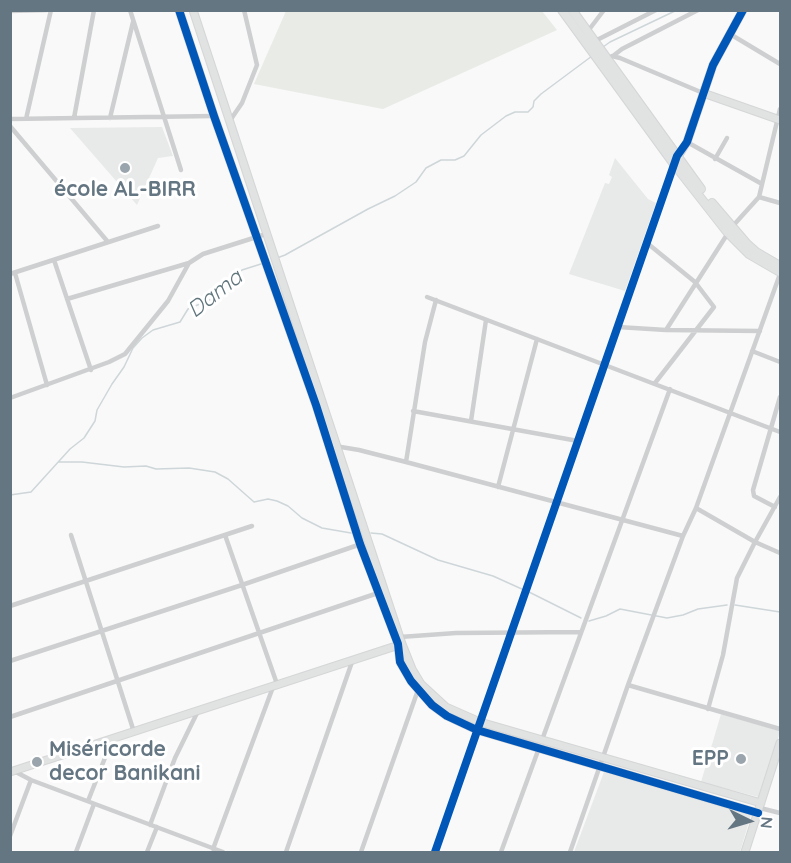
<!DOCTYPE html>
<meta charset="utf-8">
<style>
body{margin:0}
#map{position:relative;width:791px;height:863px;overflow:hidden;background:#f9f9f9;font-family:Quicksand,sans-serif}
canvas{display:block}
.frame{position:absolute;inset:0;border:12px solid #657683;pointer-events:none}
.north{position:absolute;left:719px;top:791px;width:60px;height:60px;-webkit-text-stroke:4px #fff;paint-order:stroke;rotate:95deg;font-size:16px;font-weight:700;line-height:24px;text-align:center;color:#657683}
.north::after{content:'';display:block;margin:auto;width:21px;height:27px;background:#657683;clip-path:polygon(50% 0,100% 100%,50% 72%,0 100%)}
</style>
<div id="map">
<canvas width="791" height="863"></canvas>
<div class="frame"></div>
<div class="north">N</div>
</div>
<script>
const ctx = document.querySelector('canvas').getContext('2d');
ctx.lineJoin = 'round';
function fill(path, color) {
  ctx.fillStyle = color;
  ctx.fill(path, 'evenodd');
}
function poly(rows) {
  const path = new Path2D();
  for (const r of rows) {
    path.moveTo(r[0], r[1]);
    for (let i = 2; i < r.length; i += 2) path.lineTo(r[i], r[i + 1]);
  }
  return path;
}
function trace(path, color, width, dash) {
  ctx.strokeStyle = color;
  ctx.lineWidth = width;
  ctx.lineCap = dash ? 'butt' : 'round';
  ctx.setLineDash(dash || []);
  ctx.stroke(path);
}
function drawText(font, color, halo, rows, align = 'center') {
  ctx.font = font + ' Quicksand,sans-serif';
  ctx.lineWidth = 6;
  ctx.setLineDash([]);
  ctx.textBaseline = 'middle';
  ctx.strokeStyle = halo;
  ctx.fillStyle = color;
  for (const [text, x, y, turn = 0] of rows) {
    ctx.save();
    ctx.translate(x, y);
    ctx.rotate((+turn || 0) * Math.PI / 180);
    ctx.textAlign = isNaN(turn) ? turn : align;
    if (halo) ctx.strokeText(text, 0, 0);
    ctx.fillText(text, 0, 0);
    ctx.restore();
  }
}
fill(poly([
 [162,127,173,156,158,158,137,205,70,128],
 [615,158,648,199,656,203,625,291,569,274,605,183,609,184,612,177,609,175],
 [721,714,780,731,762,798,701,782],
 [604,772,751,815,740,852,574,852]
]), '#e8e9e9');
fill(poly([
 [286,11,542,11,557,30,383,109,254,84]
]), '#e8ebe6');
trace(poly([
 [603,47,610,42,677,10],
 [277,258,285,255,368,209,395,196,416,182,426,168,441,160,455,160,464,156,481,135,506,116,515,112,528,112,533,107,534,101,541,94,592,56],
 [59,462,82,462,124,467,146,466,156,469,189,468,215,472,228,479,254,502,268,499,277,501,288,506,302,518,322,528,351,533],
 [10,495,31,492,70,449,84,438,95,421,97,410,112,384,124,367,133,348,142,338,153,330,180,322,188,309,219,296,232,279,242,270,264,263],
 [371,533,382,534,438,560,493,576,524,590],
 [529,592,581,618],
 [735,605,780,612],
 [589,621,606,616,620,609,667,618,683,615,698,609,727,605]
]), '#ced6d9', 1.5);
const secondary = poly([
 [179,10,214,116,316,405,360,544,398,644,400,662,411,681,432,705,447,716,477,730,758,813],
 [193,10,402,644,412,669,421,684,446,707,480,722,761,803],
 [703,93,780,120],
 [676,160,687,142,713,65,743,10],
 [10,772,402,644],
 [745,852,780,743]
]);
const primary = poly([
 [562,10,674,164,728,233,749,254,780,272],
 [572,10,701,189],
 [712,203,747,244,756,252,780,266]
]);
trace(secondary, '#d5d6d7', 9);
trace(primary, '#d5d6d7', 10);
trace(poly([
 [130,10,181,170],
 [10,11,47,10],
 [588,31,604,10],
 [730,34,780,64],
 [595,41,656,10],
 [613,56,622,49,698,10],
 [608,59,612,56,620,58,703,93],
 [74,118,94,10],
 [110,118,133,22],
 [10,119,214,116],
 [26,119,51,10],
 [229,122,242,103,257,65,244,10],
 [10,126,108,242],
 [687,142,762,184],
 [715,159,727,138],
 [759,197,780,203],
 [731,228,759,197,780,109],
 [647,243,695,282,714,307,655,383],
 [54,260,91,370],
 [15,273,47,385],
 [10,274,158,226],
 [427,297,780,432],
 [67,299,189,263],
 [618,327,666,330,760,331],
 [666,330,728,233],
 [752,351,780,362],
 [10,398,109,362,125,354,168,301,189,263,203,254,266,234],
 [413,411,578,441],
 [471,421,486,320],
 [335,446,359,450,406,462,683,536],
 [406,462,425,342,436,300],
 [498,487,537,339],
 [775,507,754,496,753,490,780,397],
 [696,508,755,542,780,553],
 [71,535,134,732],
 [225,535,277,684],
 [10,606,252,526],
 [400,637,456,633,580,632],
 [10,661,242,585,361,544],
 [628,685,780,729],
 [708,709,723,655,737,578,755,542,780,497],
 [10,717,378,593],
 [542,740,670,389],
 [14,771,31,780,223,852],
 [88,801,112,740],
 [760,808,780,813],
 [150,825,175,758,198,711],
 [10,836,31,780],
 [213,849,273,687],
 [76,852,94,804],
 [147,852,157,827],
 [286,852,353,659],
 [361,852,418,690],
 [435,852,674,164],
 [501,852,539,748],
 [570,852,628,685,683,536,696,508,780,274]
]), '#cecfd0', 4.5);
trace(secondary, '#e1e2e2', 7);
trace(primary, '#e1e2e2', 8);
trace(poly([
 [179,10,214,116,316,405,360,544,398,644,400,662,411,681,432,705,447,716,477,730,758,813],
 [435,852,677,156,687,142,713,65,743,10]
]), '#0057b8', 8);
for (const [x, y, r, color] of [
 [125,168,6,"#99a4ac"],
 [741,759,6,"#99a4ac"],
 [37,762,6,"#99a4ac"]
]) {
  const dot = new Path2D();
  dot.arc(x, y, r, 0, 2 * Math.PI);
  ctx.fillStyle = color;
  ctx.fill(dot);
  trace(dot, '#fff', 2);
}
drawText('bold 21px', '#657683', '#fff', [
 ["école AL-BIRR",125,190],
 ["Miséricorde",49,750,"left"],
 ["decor Banikani",49,774,"left"],
 ["EPP",729,759,"right"]
]);
drawText('italic 22px', '#60757c', '#fff', [
 ["Dama",215,294,-38]
]);
</script>
